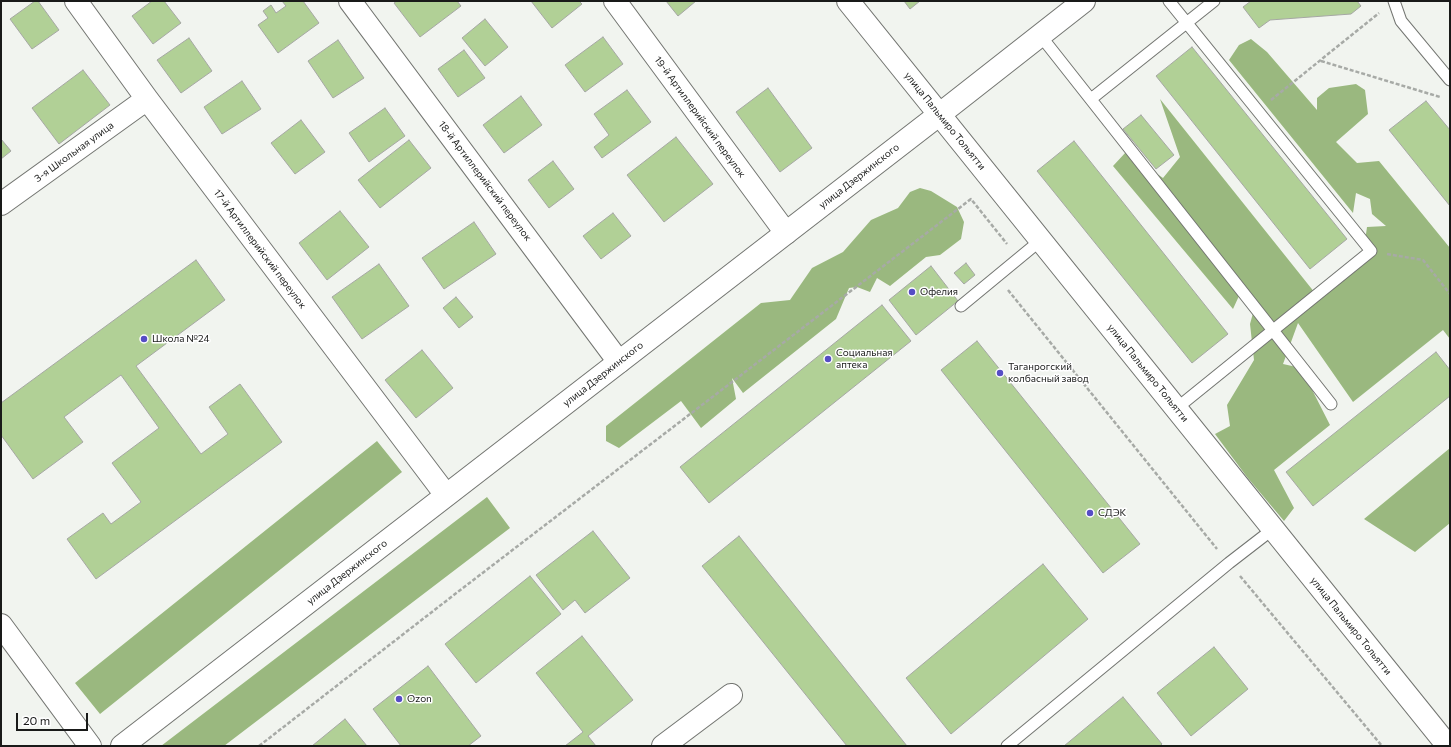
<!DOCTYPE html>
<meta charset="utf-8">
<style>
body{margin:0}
#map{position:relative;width:1451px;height:747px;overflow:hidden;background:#f1f4ef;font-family:Commissioner,sans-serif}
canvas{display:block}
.frame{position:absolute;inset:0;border:2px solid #191a19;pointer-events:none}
.scale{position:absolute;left:16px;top:713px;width:72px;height:18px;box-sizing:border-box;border:2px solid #191a19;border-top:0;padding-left:5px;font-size:12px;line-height:14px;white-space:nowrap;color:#191a19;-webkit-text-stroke:3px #fff;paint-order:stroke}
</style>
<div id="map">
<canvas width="1451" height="747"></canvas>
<div class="frame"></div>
<div class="scale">20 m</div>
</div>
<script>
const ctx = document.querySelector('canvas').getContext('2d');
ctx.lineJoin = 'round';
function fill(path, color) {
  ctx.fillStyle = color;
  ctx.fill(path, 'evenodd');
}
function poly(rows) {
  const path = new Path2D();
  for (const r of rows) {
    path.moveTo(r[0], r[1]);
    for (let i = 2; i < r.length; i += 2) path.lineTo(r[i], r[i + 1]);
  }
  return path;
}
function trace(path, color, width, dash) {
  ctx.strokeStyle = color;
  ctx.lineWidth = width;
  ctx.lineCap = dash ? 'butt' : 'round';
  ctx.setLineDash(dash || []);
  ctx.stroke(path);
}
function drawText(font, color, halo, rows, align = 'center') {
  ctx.font = font + ' Commissioner,sans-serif';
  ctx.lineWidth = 3;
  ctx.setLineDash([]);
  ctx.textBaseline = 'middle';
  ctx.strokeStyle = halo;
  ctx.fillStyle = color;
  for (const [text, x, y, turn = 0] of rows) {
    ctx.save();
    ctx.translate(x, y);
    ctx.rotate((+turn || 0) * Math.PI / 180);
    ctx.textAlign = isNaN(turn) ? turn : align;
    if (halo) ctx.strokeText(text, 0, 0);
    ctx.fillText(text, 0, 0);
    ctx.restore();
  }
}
fill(poly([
 [1251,39,1267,52,1317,110,1317,98,1329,88,1356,84,1365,90,1368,114,1336,142,1357,163,1379,161,1450,248,1450,339,1443,330,1353,402,1298,323,1283,364,1301,368,1330,425,1274,470,1294,508,1284,521,1247,477,1215,434,1230,426,1227,405,1254,360,1250,324,1255,306,1244,285,1233,309,1113,166,1126,152,1163,178,1180,157,1160,99,1315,293,1363,255,1367,227,1386,226,1372,214,1370,199,1356,193,1353,213,1229,60,1239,45],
 [920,188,931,191,957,207,964,222,961,239,940,255,926,257,890,286,877,278,870,292,857,287,849,288,836,319,743,393,732,378,736,399,701,428,681,401,619,448,606,441,606,426,761,303,790,300,812,268,843,252,871,220,898,208,910,192],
 [377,441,402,472,100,714,75,683],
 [1450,448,1450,523,1415,552,1364,519],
 [487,497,510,528,224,746,161,746]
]), '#9ab87f');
const building = poly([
 [35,1,38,1,59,30,32,49,10,19,35,1],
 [152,1,164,1,181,23,153,44,132,16,152,1],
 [282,1,303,1,319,23,278,53,258,25,268,18,263,11,271,5,276,13,286,6,282,1],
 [397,1,457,1,461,6,420,37,394,3,397,1],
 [531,1,579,1,582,4,552,28,531,1],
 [666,1,696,1,678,16,666,1],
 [904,1,920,1,910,9,904,1],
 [1251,1,1357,1,1361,6,1351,14,1270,20,1259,28,1243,7,1251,1],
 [485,19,508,47,485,66,462,38,485,19],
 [603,37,623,64,585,92,565,65,603,37],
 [189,38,212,71,181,93,157,60,189,38],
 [338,40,364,78,333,98,308,61,338,40],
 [1192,47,1347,239,1310,269,1156,76,1192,47],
 [464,50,485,78,458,97,438,69,464,50],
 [83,70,110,105,59,144,32,108,83,70],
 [242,81,261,109,222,134,204,107,242,81],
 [768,88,812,148,780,172,736,112,768,88],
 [627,90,651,122,602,158,594,147,609,135,594,114,627,90],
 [521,96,542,125,504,153,483,125,521,96],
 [1426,101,1450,130,1450,206,1389,130,1426,101],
 [385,108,405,136,369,162,349,133,385,108],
 [1141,115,1174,155,1156,169,1123,129,1141,115],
 [301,120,325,152,295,174,271,143,301,120],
 [676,137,713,184,664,222,627,175,676,137],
 [1,139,11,151,1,159,1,139],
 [409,140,431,168,380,208,358,180,409,140],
 [1074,141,1228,334,1192,363,1037,171,1074,141],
 [553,161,574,189,549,208,528,180,553,161],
 [340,211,369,247,327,280,299,243,340,211],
 [613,213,631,236,601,259,583,236,613,213],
 [474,222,496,254,444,289,422,258,474,222],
 [196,260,225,300,136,366,201,454,228,434,209,407,240,384,282,442,96,579,67,539,103,513,111,524,141,502,112,463,159,428,121,375,64,417,83,442,33,479,1,435,1,403,196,260],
 [966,263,975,275,964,284,954,273,966,263],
 [379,264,409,306,362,339,332,297,379,264],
 [931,266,958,301,916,335,889,300,931,266],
 [456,297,473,317,459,328,443,308,456,297],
 [882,305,911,341,709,503,680,467,882,305],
 [977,341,1140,544,1103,573,941,370,977,341],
 [422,350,453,388,416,418,385,380,422,350],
 [1436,352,1450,370,1450,396,1313,506,1286,472,1436,352],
 [593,531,630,578,585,613,575,600,563,610,536,575,593,531],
 [739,536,907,746,847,746,702,566,739,536],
 [1043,564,1088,619,951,734,906,678,1043,564],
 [530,576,561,614,476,683,445,644,530,576],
 [582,636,633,700,588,736,596,746,565,746,583,732,536,673,582,636],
 [1214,647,1248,689,1191,736,1157,693,1214,647],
 [428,666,481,736,468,746,401,746,373,709,428,666],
 [1123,697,1162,744,1160,746,1064,746,1123,697],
 [345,719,367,746,312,746,345,719]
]);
fill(building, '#b1d096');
trace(building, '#a5a7a3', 1);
const service = poly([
 [1169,1,1371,251,1177,408],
 [1394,1,1401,21,1450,80],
 [1040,35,1331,404],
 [1091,99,1214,1],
 [961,306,1041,240],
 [1007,746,1229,563,1273,529]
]);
const minor = poly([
 [76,1,147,99,446,495],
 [350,1,619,362],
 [615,1,786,233],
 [848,1,1448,746],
 [1,204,147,99],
 [1,625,90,746],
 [663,746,731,695]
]);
const secondary = poly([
 [122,746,940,114,1084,1]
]);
trace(service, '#737571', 13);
trace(minor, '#737571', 24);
trace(secondary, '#737571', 24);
trace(poly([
 [1321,61,1440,97],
 [1271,100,1379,13],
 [1387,254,1423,260,1450,294],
 [1008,290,1217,549],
 [1240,576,1382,746],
 [259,746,459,591,971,199,1007,244]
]), '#a7aaa6', 2.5, [4, 2]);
trace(service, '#fff', 11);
trace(minor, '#fff', 22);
trace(secondary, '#fff', 22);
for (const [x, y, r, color] of [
 [912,292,4,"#564dc5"],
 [144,339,4,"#564dc5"],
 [828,359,4,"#564dc5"],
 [1000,373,4,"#564dc5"],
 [1090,513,4,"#564dc5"],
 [399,699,4,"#564dc5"]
]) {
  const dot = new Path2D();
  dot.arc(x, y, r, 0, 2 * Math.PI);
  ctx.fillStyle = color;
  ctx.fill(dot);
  trace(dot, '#fff', 1.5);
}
drawText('10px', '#191a19', '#fff', [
 ["19-й Артиллерийский переулок",700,117,54],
 ["улица Пальмиро Тольятти",945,121,51],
 ["3-я Школьная улица",74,152,-36],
 ["улица Дзержинского",859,176,-38],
 ["18-й Артиллерийский переулок",485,181,53],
 ["17-й Артиллерийский переулок",260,249,53],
 ["улица Пальмиро Тольятти",1148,373,51],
 ["улица Дзержинского",603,374,-38],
 ["улица Дзержинского",347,572,-38],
 ["улица Пальмиро Тольятти",1351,626,51]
]);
drawText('10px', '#191a19', '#fff', [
 ["Офелия",920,292],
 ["Школа №24",152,339],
 ["Социальная",836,353],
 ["аптека",836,365],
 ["Таганрогский",1008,367],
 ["колбасный завод",1008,379],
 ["СДЭК",1098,513],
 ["Ozon",407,699]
], 'left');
</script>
